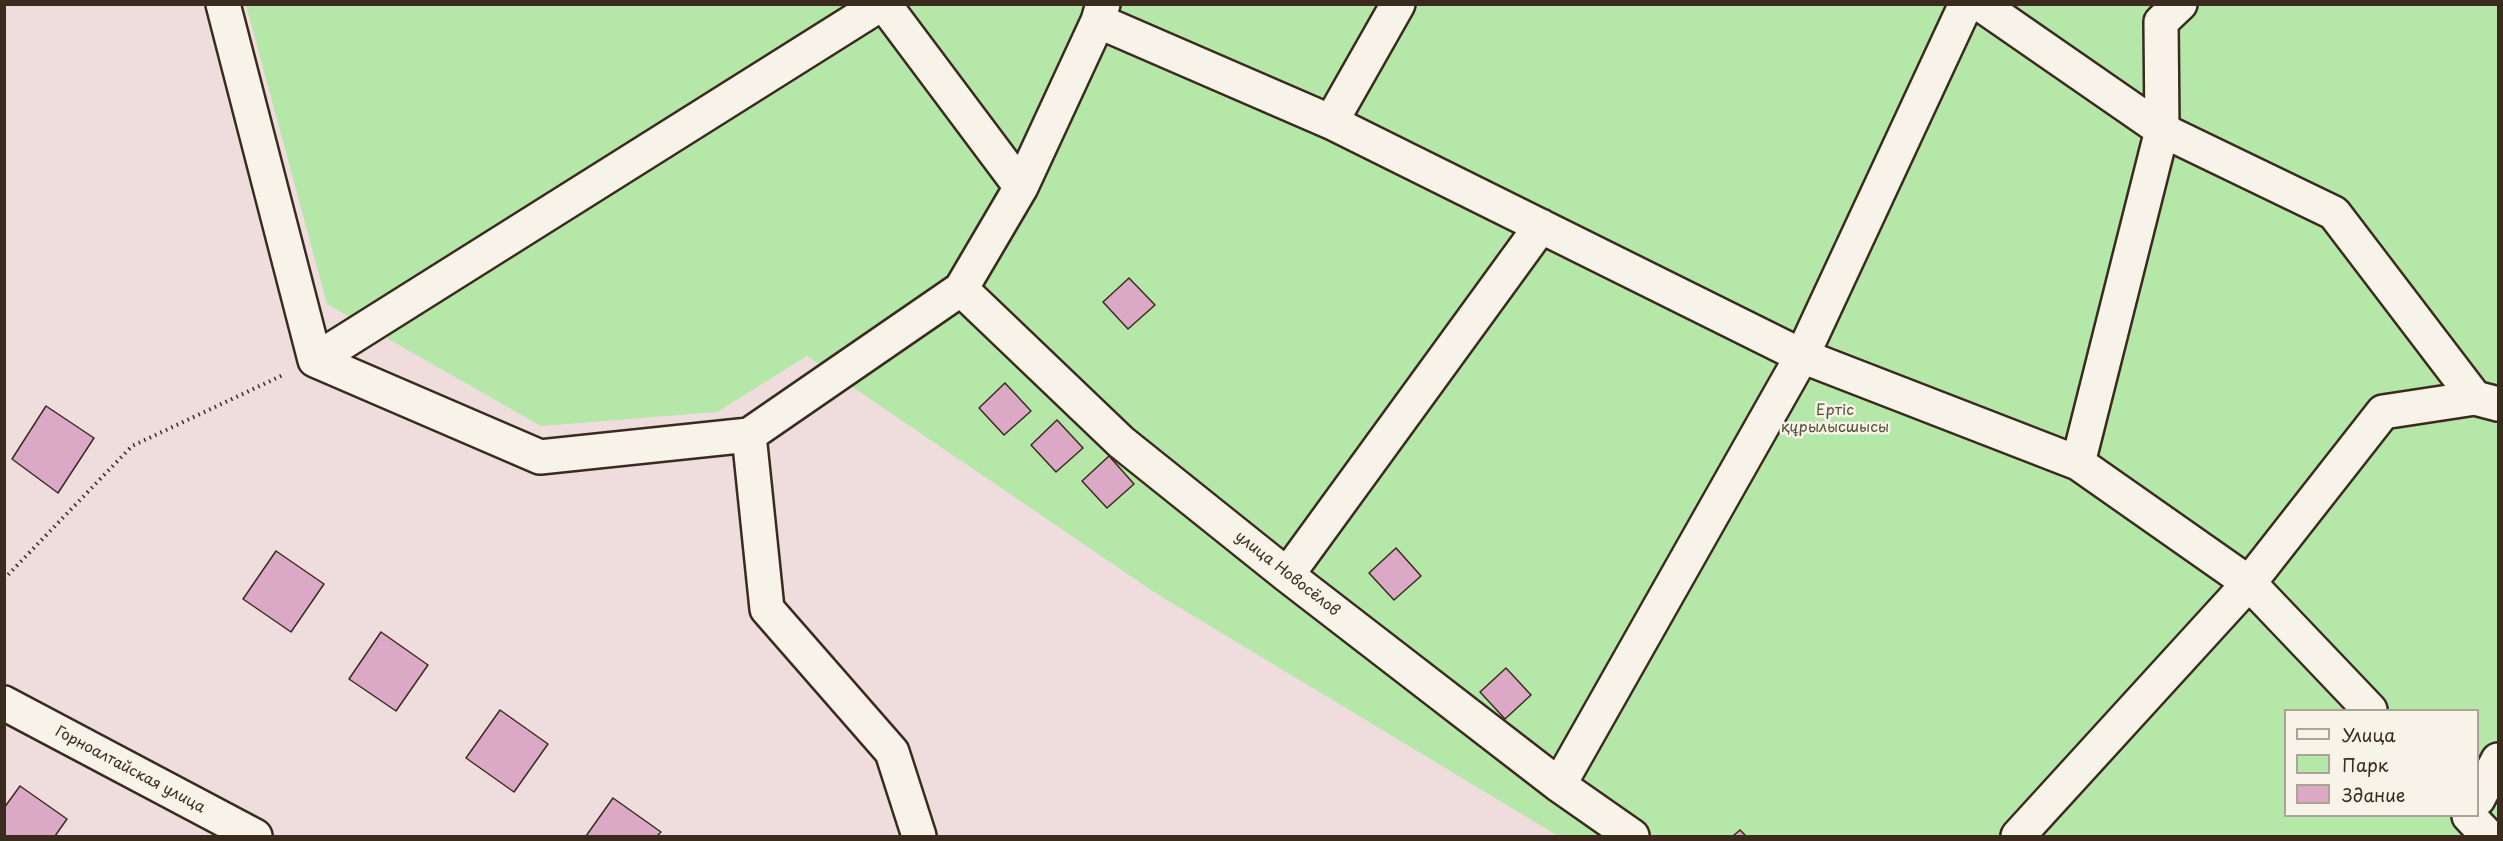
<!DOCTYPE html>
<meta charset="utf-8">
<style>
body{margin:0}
#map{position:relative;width:2503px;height:841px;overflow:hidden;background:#efddde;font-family:"Playpen Sans",sans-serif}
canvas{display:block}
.frame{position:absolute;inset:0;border:6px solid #3b2a1e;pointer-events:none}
.legend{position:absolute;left:2284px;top:709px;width:195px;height:108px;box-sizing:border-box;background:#f7f3e8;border:2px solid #aca397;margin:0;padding:8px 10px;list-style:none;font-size:18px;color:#3b2a1e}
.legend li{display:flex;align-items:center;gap:12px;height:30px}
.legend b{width:30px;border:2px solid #aca397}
</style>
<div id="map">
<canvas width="2503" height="841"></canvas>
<div class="frame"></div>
<ul class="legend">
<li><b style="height:8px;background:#f7f3e8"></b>Улица</li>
<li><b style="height:16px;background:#b4e7a8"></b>Парк</li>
<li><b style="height:16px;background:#dba9c6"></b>Здание</li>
</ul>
</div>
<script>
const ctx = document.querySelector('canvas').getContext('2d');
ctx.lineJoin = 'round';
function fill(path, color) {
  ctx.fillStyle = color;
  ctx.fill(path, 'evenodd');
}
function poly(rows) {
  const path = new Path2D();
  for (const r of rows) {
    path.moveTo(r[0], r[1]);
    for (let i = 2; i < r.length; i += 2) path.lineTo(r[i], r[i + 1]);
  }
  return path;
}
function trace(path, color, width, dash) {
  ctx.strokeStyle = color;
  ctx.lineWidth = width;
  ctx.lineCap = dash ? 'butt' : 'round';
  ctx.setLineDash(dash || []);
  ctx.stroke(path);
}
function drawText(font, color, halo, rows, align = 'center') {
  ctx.font = font + ' "Playpen Sans",sans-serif';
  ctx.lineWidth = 5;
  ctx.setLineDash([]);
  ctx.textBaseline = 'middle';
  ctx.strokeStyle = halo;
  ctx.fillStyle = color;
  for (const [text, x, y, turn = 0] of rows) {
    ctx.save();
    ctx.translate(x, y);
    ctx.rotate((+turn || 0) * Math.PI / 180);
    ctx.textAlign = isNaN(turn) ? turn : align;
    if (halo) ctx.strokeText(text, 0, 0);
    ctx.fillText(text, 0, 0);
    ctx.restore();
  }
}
fill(poly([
 [246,5,2498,5,2498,836,1558,836,1157,594,807,356,717,412,541,426,327,304],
 [2286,710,2478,710,2478,816,2286,816]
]), '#b4e7a8');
const building = poly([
 [1129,278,1155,305,1128,329,1103,302,1129,278],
 [1005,383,1031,411,1004,435,979,408,1005,383],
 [46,406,94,438,58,493,12,459,46,406],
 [1057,420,1083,448,1056,472,1031,445,1057,420],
 [1109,456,1134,484,1107,508,1082,481,1109,456],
 [1396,548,1421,576,1394,600,1369,573,1396,548],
 [276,551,324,584,291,632,243,599,276,551],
 [381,632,428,665,396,711,349,679,381,632],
 [1506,668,1531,695,1505,719,1480,692,1506,668],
 [500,710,548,744,514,792,466,758,500,710],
 [20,786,67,819,55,836,4,836,4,808,20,786],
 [613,798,661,832,657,836,586,836,613,798],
 [1740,830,1746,836,1733,836,1740,830]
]);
fill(building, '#dba9c6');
trace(building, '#3b2a1e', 1.5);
const minor = poly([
 [223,4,315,360,540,457,749,435,961,289,1021,187,1098,21,1103,4],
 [884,4,1021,187],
 [1980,4,2162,130,2334,213,2475,398],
 [1098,21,1331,122,1802,356,2078,463,2249,583,2383,412,2475,398,2498,404],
 [1331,122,1398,4],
 [961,289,1121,442,1287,575,1559,785,1632,836],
 [315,360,881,4],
 [749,435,767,609,892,752,919,836],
 [2078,463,2162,130,2161,22,2180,4],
 [1287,575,1541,226],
 [4,703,255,836],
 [1559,785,1802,356,1966,4],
 [2478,799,2498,760],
 [2469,816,2488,836],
 [2018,836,2249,583,2370,710]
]);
trace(minor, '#3b2a1e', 38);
trace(poly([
 [4,579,132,446,283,375]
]), '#3b2a1e', 4, [1.5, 4.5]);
trace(minor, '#f7f3e8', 33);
drawText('15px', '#53503a', '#f7f3e8', [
 ["Ертіс",1835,411],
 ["құрылысшысы",1835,428]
]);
drawText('15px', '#3b2a1e', '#f7f3e8', [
 ["улица Новосёлов",1287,574,38],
 ["Горноалтайская улица",130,770,28]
]);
</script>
